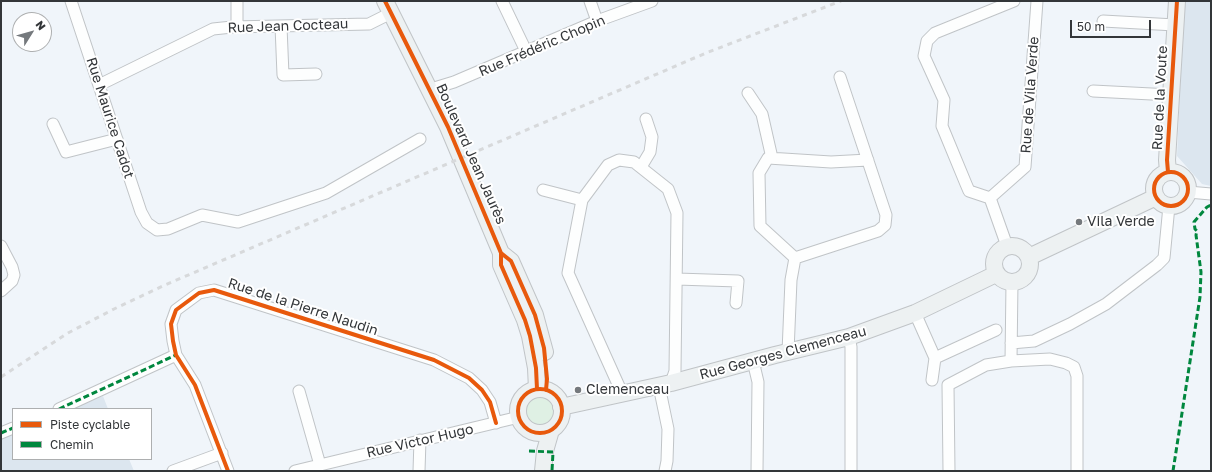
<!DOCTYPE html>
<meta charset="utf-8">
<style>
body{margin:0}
#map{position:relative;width:1212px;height:472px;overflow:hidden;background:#f0f5fa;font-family:"Golos Text",sans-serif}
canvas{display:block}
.frame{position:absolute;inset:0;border:2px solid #333639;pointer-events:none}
.legend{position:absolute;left:12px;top:408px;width:140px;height:52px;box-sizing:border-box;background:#fff;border:1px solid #adafb0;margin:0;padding:5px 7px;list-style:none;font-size:12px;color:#333639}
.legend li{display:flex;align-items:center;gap:8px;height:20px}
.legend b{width:20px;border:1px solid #adafb0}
.north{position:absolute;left:12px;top:12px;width:40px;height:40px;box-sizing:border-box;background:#fff;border:1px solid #adafb0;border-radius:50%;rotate:53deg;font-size:11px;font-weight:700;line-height:16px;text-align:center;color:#333639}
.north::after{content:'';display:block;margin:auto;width:14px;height:18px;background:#75797d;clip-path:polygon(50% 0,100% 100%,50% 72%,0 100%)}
.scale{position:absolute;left:1070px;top:20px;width:81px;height:18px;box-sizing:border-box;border:2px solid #333639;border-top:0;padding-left:5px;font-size:12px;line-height:14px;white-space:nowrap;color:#333639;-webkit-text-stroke:3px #fff;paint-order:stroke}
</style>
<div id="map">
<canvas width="1212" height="472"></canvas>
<div class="frame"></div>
<ul class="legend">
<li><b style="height:5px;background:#e8590c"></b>Piste cyclable</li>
<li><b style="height:5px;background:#00873e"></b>Chemin</li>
</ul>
<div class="north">N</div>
<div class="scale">50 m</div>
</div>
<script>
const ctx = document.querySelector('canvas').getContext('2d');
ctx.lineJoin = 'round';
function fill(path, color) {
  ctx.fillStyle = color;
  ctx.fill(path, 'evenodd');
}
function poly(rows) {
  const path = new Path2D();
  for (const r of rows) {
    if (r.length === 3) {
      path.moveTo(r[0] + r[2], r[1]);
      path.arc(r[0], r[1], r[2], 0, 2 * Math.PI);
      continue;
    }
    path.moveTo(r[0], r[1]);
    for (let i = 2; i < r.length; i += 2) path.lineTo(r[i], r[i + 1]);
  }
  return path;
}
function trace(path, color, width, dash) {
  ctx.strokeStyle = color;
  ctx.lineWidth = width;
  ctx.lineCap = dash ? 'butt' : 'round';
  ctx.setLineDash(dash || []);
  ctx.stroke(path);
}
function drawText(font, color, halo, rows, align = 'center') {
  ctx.font = font + ' "Golos Text",sans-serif';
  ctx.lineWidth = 4;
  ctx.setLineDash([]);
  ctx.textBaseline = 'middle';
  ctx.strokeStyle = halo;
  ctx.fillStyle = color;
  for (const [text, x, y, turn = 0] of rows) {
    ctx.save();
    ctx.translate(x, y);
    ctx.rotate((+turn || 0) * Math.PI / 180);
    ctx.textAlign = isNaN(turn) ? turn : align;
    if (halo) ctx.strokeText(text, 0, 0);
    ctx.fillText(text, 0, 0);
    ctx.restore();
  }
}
fill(poly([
 [1184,1,1211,1,1211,186,1202,184,1177,156],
 [103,396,108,409,72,409],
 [13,434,13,459,129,459,134,471,1,471,1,439]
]), '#dce6ef');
fill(poly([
 [540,411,14]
]), '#dff0e4');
const street = poly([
 [71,1,141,212,147,223,157,230,168,229,202,215,238,222,326,193,420,139],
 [237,1,237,27],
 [502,1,526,51],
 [590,1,597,21],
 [1103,21,1175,25],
 [281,26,283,75,316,74],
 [99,85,213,29,232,27,369,24,391,13],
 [431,89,454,82,597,21,652,1],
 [1093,91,1171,95],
 [748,93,762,114,772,158],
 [53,124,66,152,117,139],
 [641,167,650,152,652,137,646,119],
 [543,190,582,200],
 [1188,192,1211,194],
 [990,198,969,191,966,184,942,126,944,100,924,56,927,41,935,33,1014,1],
 [990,198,1025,167,1037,1],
 [990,198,1007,246],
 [1,246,12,267,14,275,12,281,1,291],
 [795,258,760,226,759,173,768,158,831,162,868,160],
 [677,279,738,281,736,303],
 [915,313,935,358,996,330],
 [849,337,851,347,851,471],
 [1011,343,1034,341,1070,324,1106,304,1157,265,1164,258,1169,206],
 [788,352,791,280,795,258,878,231,885,225,886,215,840,77],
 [753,361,758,382,757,471],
 [1011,361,1050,359,1066,363,1074,367,1077,376,1077,471],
 [932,380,935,358],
 [659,386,668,429,667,461,665,471],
 [299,391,320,465],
 [622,393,568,273,582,200,608,165,619,160,634,162,668,189,677,213,675,371,671,383],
 [59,409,176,355],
 [1,433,13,428],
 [173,471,222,453],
 [228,471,195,385,176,355,173,341,171,324,176,310,199,293,214,290,434,360,469,378,482,390,490,402,496,423],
 [295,471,519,417],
 [419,471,420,440],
 [949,471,948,385,986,365,1011,361,1012,282]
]);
const secondary = poly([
 [385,1,448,127,501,253,501,265,525,320,530,336,536,368,537,389],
 [1168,172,1167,160,1177,1],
 [1171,189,17],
 [1012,264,18],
 [501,253,511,261,535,315,545,352],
 [1029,257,1156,197],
 [540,411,22],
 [561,407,671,383,775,355,849,337,915,313,996,274],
 [543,471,545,451,551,430]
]);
trace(street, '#c0c4c7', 13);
trace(secondary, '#c0c4c7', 18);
trace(street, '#fdfefe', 11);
trace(secondary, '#edf1f2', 16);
trace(poly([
 [1,377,68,333,114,309,165,285,706,53,841,1]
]), '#d7d9db', 3, [5, 5]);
trace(poly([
 [59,409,176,355],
 [1,433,13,428],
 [529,451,553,452,552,471],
 [1173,471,1200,297,1201,272,1196,235,1197,231,1195,229,1194,222,1207,207,1211,205]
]), '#00873e', 3, [6, 3]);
trace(poly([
 [385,1,448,127,501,253,501,265,525,320,530,336,536,368,537,389],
 [1168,172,1167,160,1177,1],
 [1171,189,17],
 [501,253,511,261,535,315,544,348,547,379,546,390],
 [540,411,22],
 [228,471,195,385,176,355,173,341,171,324,176,310,199,293,214,290,434,360,469,378,482,390,490,402,496,423]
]), '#e8590c', 4);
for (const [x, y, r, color] of [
 [1079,222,4,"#75797d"],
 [578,390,4,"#75797d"]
]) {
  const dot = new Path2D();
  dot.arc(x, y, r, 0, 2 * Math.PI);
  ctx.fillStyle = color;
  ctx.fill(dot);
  trace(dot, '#fff', 1.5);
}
drawText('14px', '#333639', '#fff', [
 ["Rue Jean Cocteau",288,26,-2],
 ["Rue Frédéric Chopin",542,46,-23],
 ["Rue de Vila Verde",1030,95,-86],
 ["Rue de la Voute",1160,98,-87],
 ["Rue Maurice Cadot",110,118,72],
 ["Boulevard Jean Jaurès",471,154,66],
 ["Rue de la Pierre Naudin",303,307,18],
 ["Rue Georges Clemenceau",783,353,-15],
 ["Rue Victor Hugo",420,441,-13]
]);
drawText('14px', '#333639', '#fff', [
 ["Vila Verde",1087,222],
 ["Clemenceau",586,390]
], 'left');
</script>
